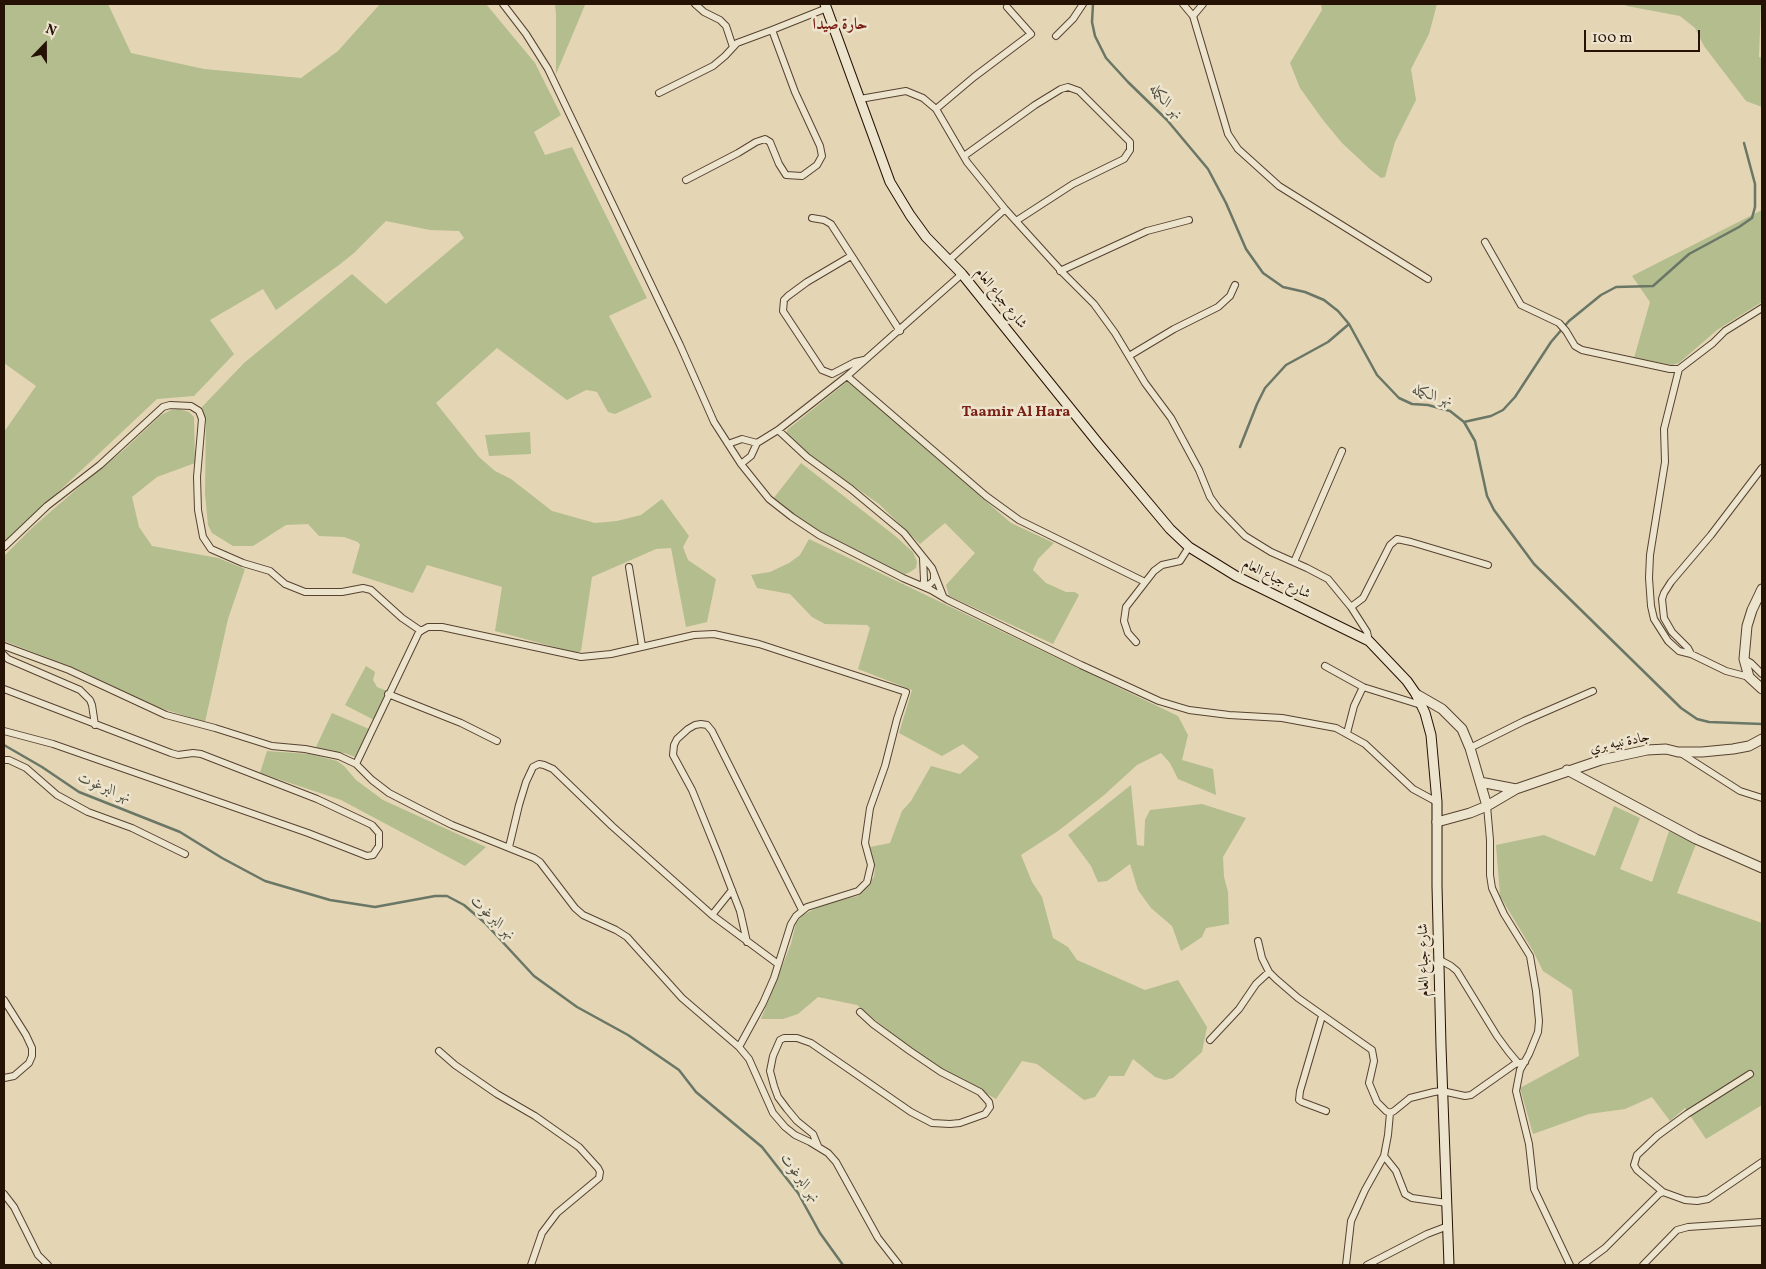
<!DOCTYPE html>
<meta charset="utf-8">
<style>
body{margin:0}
#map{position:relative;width:1766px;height:1269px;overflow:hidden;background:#e4d5b4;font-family:Vollkorn,serif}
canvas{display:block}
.frame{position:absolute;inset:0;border:5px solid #261105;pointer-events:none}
.north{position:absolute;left:20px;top:20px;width:50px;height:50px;-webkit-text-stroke:4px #ede4ce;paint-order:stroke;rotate:22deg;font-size:14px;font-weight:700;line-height:20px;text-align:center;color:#261105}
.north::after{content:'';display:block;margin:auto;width:18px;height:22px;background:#261105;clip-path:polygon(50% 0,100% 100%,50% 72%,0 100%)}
.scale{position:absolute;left:1584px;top:30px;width:116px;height:22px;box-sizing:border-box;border:2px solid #261105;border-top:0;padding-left:6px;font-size:15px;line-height:18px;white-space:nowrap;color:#261105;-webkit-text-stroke:4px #ede4ce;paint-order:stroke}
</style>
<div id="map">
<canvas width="1766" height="1269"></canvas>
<div class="frame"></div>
<div class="north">N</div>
<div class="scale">100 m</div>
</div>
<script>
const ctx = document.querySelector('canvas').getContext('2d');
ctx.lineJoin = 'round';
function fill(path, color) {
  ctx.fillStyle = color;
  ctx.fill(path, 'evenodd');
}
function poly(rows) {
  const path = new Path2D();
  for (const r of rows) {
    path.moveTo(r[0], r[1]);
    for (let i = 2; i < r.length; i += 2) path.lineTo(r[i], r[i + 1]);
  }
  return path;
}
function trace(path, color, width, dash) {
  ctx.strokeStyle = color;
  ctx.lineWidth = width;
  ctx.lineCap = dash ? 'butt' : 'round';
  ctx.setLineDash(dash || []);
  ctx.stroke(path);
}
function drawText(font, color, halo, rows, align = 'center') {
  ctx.font = font + ' Vollkorn,Amiri,serif';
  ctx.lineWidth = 5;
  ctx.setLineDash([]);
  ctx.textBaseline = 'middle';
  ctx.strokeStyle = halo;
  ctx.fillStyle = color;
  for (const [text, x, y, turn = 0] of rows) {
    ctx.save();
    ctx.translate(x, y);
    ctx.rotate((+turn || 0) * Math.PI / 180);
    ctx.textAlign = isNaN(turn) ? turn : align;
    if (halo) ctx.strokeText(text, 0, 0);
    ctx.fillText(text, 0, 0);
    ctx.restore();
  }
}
fill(poly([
 [4,4,108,4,131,53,204,69,301,78,338,51,380,4,486,4,535,63,561,115,534,132,545,155,572,147,647,298,609,316,652,397,615,414,608,412,597,392,593,391,586,390,567,400,497,348,436,403,479,457,495,471,511,479,552,511,595,523,617,521,641,515,662,499,689,536,683,547,688,560,716,579,707,622,686,627,671,548,656,549,592,577,581,651,577,653,495,631,502,587,427,565,413,593,352,573,360,545,358,542,344,537,319,536,308,524,286,525,253,546,233,546,212,533,208,525,205,493,206,421,202,407,244,363,352,274,386,304,464,238,459,231,430,230,386,221,354,253,339,265,276,310,263,289,210,320,234,354,194,396,157,399,4,543,4,432,36,386,4,363],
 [555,4,585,4,585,5,556,74,556,14],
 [1321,4,1437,4,1429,34,1411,69,1416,100,1395,142,1385,177,1381,178,1371,170,1342,143,1323,120,1300,88,1290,63,1322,10],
 [1623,4,1761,4,1759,57,1762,58,1762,107,1746,101,1704,46,1695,28,1680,16,1627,6],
 [1762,210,1762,302,1717,330,1679,363,1672,365,1634,358,1650,302,1632,276],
 [848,381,852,382,912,437,1011,523,1054,543,1038,559,1033,570,1046,583,1066,592,1075,592,1079,595,1053,644,949,596,946,585,975,553,945,523,920,544,879,504,807,453,787,434,787,430],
 [179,409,189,412,194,417,195,463,157,477,132,497,139,527,152,546,218,558,245,569,228,619,205,722,154,706,77,669,4,641,4,556,33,527,94,474,126,448,161,415,171,410],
 [530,432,531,454,489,456,485,435],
 [801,463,894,535,913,552,917,562,916,568,910,572,903,575,815,529,773,499],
 [809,539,1178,716,1188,735,1182,760,1213,769,1216,795,1178,779,1170,763,1161,753,1137,765,1103,796,1058,831,1021,855,1032,882,1042,897,1053,938,1068,947,1077,960,1145,990,1178,980,1207,1027,1202,1052,1173,1078,1165,1080,1155,1077,1133,1059,1124,1076,1109,1076,1095,1097,1084,1100,1037,1064,1022,1061,996,1099,943,1069,905,1044,857,1005,818,997,798,1014,783,1019,761,1019,791,944,796,923,803,915,824,904,858,896,874,877,875,867,870,847,890,843,902,811,911,801,931,766,960,774,979,757,963,744,942,756,899,733,912,690,858,669,870,628,867,625,825,624,812,617,790,594,757,588,751,575,770,572,789,563,800,555],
 [366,666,375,672,373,680,377,687,387,691,374,720,345,705],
 [332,713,369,729,355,757,345,753,339,754,316,747],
 [267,751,310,754,337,761,344,766,356,780,383,800,486,847,465,866,341,800,260,773],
 [1131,785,1137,845,1144,846,1145,820,1150,810,1202,804,1246,818,1223,857,1224,877,1228,892,1229,924,1206,928,1202,937,1181,951,1172,926,1151,908,1138,890,1130,864,1107,881,1098,882,1091,866,1068,835],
 [1614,806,1640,818,1620,869,1652,882,1669,831,1696,844,1677,893,1762,923,1762,1105,1706,1139,1685,1108,1670,1121,1652,1097,1625,1109,1589,1114,1533,1134,1520,1088,1579,1056,1572,990,1543,971,1533,951,1500,896,1496,845,1544,835,1595,856]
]), '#b3bd8e');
trace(poly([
 [1093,4,1092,22,1095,36,1106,58,1128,82,1167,120,1208,169,1226,203,1246,249,1263,273,1283,287,1305,292,1324,300,1338,311,1349,324,1377,375,1399,398,1412,404,1428,405,1450,411,1464,422,1475,441,1487,496,1494,510,1534,564,1681,708,1697,719,1709,722,1762,724],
 [1464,422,1491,416,1503,410,1515,397,1551,342,1569,321,1601,295,1616,287,1653,286,1689,254,1739,227,1752,218,1755,207,1755,184,1744,143],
 [1240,447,1257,404,1265,388,1286,365,1328,342,1349,324],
 [4,745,42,767,79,792,180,832,222,858,265,881,330,900,375,907,435,896,447,896,464,905,485,923,534,976,577,1007,628,1035,679,1070,696,1092,762,1147,798,1193,820,1233,843,1265]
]), '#6a7666', 2.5);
const minor = poly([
 [503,4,526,34,548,69,680,345,714,422,741,464,769,499,792,517,819,535,903,578,931,590,948,600,1081,665,1159,701,1189,710,1229,715,1282,718,1336,728,1365,744,1413,789,1437,802],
 [695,4,704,12,720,20,726,26,733,47],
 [1183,4,1193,16,1228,134,1238,149,1279,186,1428,279],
 [1193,16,1203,4],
 [1056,36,1073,19,1083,4],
 [659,93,713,66,725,56,737,43,772,30],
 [860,99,906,91,923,98,936,109,967,162,1005,209,1064,274,1094,304,1115,333,1145,383,1171,418,1199,470,1210,497,1218,508,1245,536,1271,552,1307,568,1328,579,1351,607,1367,632,1369,641],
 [936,109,974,77,1031,34,1007,7],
 [964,156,1035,105,1061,89,1068,87,1079,91,1130,142,1130,150,1124,159,1073,184,1016,221],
 [686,180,738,153,756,142,765,139,770,142,779,164,786,175,802,176,817,165,822,156,820,146,795,92,772,30,827,8],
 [812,218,824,220,831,224,900,331],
 [1485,242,1521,305,1559,323,1566,331,1575,346,1582,350,1670,369,1679,369,1713,343,1725,331,1762,308],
 [851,256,807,282,788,296,784,300,783,311,822,370,832,374,855,362,864,360],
 [948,261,1005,209],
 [1060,271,1147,231,1189,220],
 [1129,356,1174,329,1218,307,1230,296,1235,285],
 [1679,369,1664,429,1665,462,1650,555,1649,578,1651,606,1654,619,1668,641,1679,651,1691,654,1726,671,1749,677],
 [847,376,986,496,1019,520,1145,582],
 [778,430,807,457,851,489,904,533,932,568,943,596],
 [728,444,742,439,757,443],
 [741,464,751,456,757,443,778,430,847,376,962,274],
 [4,547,47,506,100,465,163,407,170,405,191,406,199,411,202,419,197,477,198,510,203,537,211,549,243,563,270,571,285,584,305,592,342,592,363,588,371,590,402,618,421,631],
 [923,558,924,580,923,586,930,584,934,580,934,575],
 [1294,562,1342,451],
 [629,567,642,646],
 [1351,607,1363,598,1390,545,1397,539,1411,542,1488,565],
 [1136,642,1128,633,1124,621,1126,607,1154,571,1162,565,1180,561,1189,547],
 [4,646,69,670,166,715,215,728,272,746,305,749,339,756,356,764,372,780,389,793,420,809,452,825,534,858,540,862,575,908,583,915,616,930,627,937,682,998,739,1047,749,1059,773,1113,785,1127,795,1135,810,1142,828,1153,836,1162,878,1238,899,1265],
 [1691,654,1688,648,1672,632,1664,618,1662,599,1664,593,1671,582,1711,535,1762,468],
 [4,655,8,659,80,690,90,700,92,705,95,725],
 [1744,659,1751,663,1762,674],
 [1325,666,1363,687],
 [4,689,171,753,178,755,193,753,201,754,317,799,372,825,379,833,379,846,373,855,367,856,308,833,53,744,4,731],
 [388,694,461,723,497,741],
 [1347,733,1354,706,1363,687,1421,705],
 [1470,748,1524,721,1593,691],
 [1679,752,1740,791,1762,798],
 [4,760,9,760,26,768,57,795,88,812,132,828,185,854],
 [356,764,419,632,428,627,442,627,581,657,611,654,694,635,714,634,759,644,906,692,897,719,885,766,870,808,865,843,871,865,867,882,858,891,807,907,796,916,791,924,774,978,763,1003,739,1047],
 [1487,806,1490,840,1490,875,1492,888,1504,914,1530,956,1536,991,1539,1021,1538,1032,1529,1054,1520,1070,1516,1091,1529,1144,1534,1189,1570,1265],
 [509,847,519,805,526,782,533,767,539,764,544,765,553,769,612,826,712,915,778,964],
 [712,915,732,890],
 [1258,941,1262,958,1269,972,1276,979,1298,998,1372,1050,1374,1061,1369,1083,1377,1102,1386,1111,1390,1113,1394,1111,1410,1098,1434,1092,1442,1091,1465,1096,1471,1095,1515,1064,1525,1062],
 [747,942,740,911,718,854,692,790,673,755,674,745,677,739,688,729,695,725,701,724,707,725,712,731,802,910],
 [1438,959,1451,966,1457,971,1497,1036,1508,1051,1518,1063],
 [4,1000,26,1035,32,1048,32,1056,29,1063,14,1076,4,1078],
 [1322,1016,1300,1091,1299,1100,1302,1102,1326,1111],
 [1210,1040,1239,1009,1256,984,1269,972],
 [439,1051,455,1065,497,1094,535,1116,579,1147,598,1168,600,1172,599,1178,557,1213,542,1233,531,1265],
 [818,1146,813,1134,797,1121,787,1109,778,1097,774,1086,770,1071,773,1056,780,1040,784,1038,797,1038,811,1043,911,1112,932,1123,950,1124,960,1123,985,1114,990,1107,989,1102,980,1092,941,1072,910,1051,873,1024,860,1012],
 [1384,1156,1396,1171,1405,1194,1412,1198,1447,1203],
 [1663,1192,1637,1170,1634,1165,1637,1155,1657,1136,1687,1114,1750,1074],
 [4,1194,14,1207,38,1255,48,1265],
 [1346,1265,1351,1221,1365,1190,1384,1156,1388,1135,1390,1113],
 [1367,1265,1427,1234,1448,1226],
 [1582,1265,1605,1248,1659,1194,1663,1192,1685,1200,1697,1201,1708,1199,1762,1162],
 [1643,1265,1677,1230,1688,1227,1762,1222]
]);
const tertiary = poly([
 [1762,589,1752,610,1747,626,1744,659,1749,677,1762,689],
 [1416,694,1442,709,1462,729,1470,748,1487,806],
 [1567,770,1696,839,1762,868],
 [1480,782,1516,789],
 [1437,822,1470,813,1487,806,1516,789,1601,760,1647,750,1666,749,1678,752,1702,752,1733,749,1749,746,1762,739]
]);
const secondary = poly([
 [825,4,890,182,910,215,926,237,962,274,1098,443,1170,529,1189,547,1236,576,1369,641,1407,681,1416,694,1425,713,1431,735,1437,802,1437,886,1441,1046,1449,1265]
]);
trace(minor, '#564231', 8);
trace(tertiary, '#564231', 11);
trace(secondary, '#261105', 11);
trace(minor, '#ede4ce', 6);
trace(tertiary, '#ede4ce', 9);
trace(secondary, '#ede4ce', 9);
drawText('14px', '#261105', '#ede4ce', [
 ["شارع جباع العام",1000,299,51],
 ["شارع جباع العام",1276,580,26],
 ["جادة نبيه بري",1620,744,-12],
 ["شارع جباع العام",1425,960,-91]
]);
drawText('italic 15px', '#4e4c3e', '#ede4ce', [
 ["نهر الكمله",1165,103,47],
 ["نهر الكمله",1432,397,17],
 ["نهر البرغوت",104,789,23],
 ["نهر البرغوت",492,919,44],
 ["نهر البرغوت",799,1179,54]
]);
drawText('bold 15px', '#7a1f14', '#ede4ce', [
 ["Taamir Al Hara",1016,413]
]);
drawText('bold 16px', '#7a1f14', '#ede4ce', [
 ["حارة صيدا",840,26]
]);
</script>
